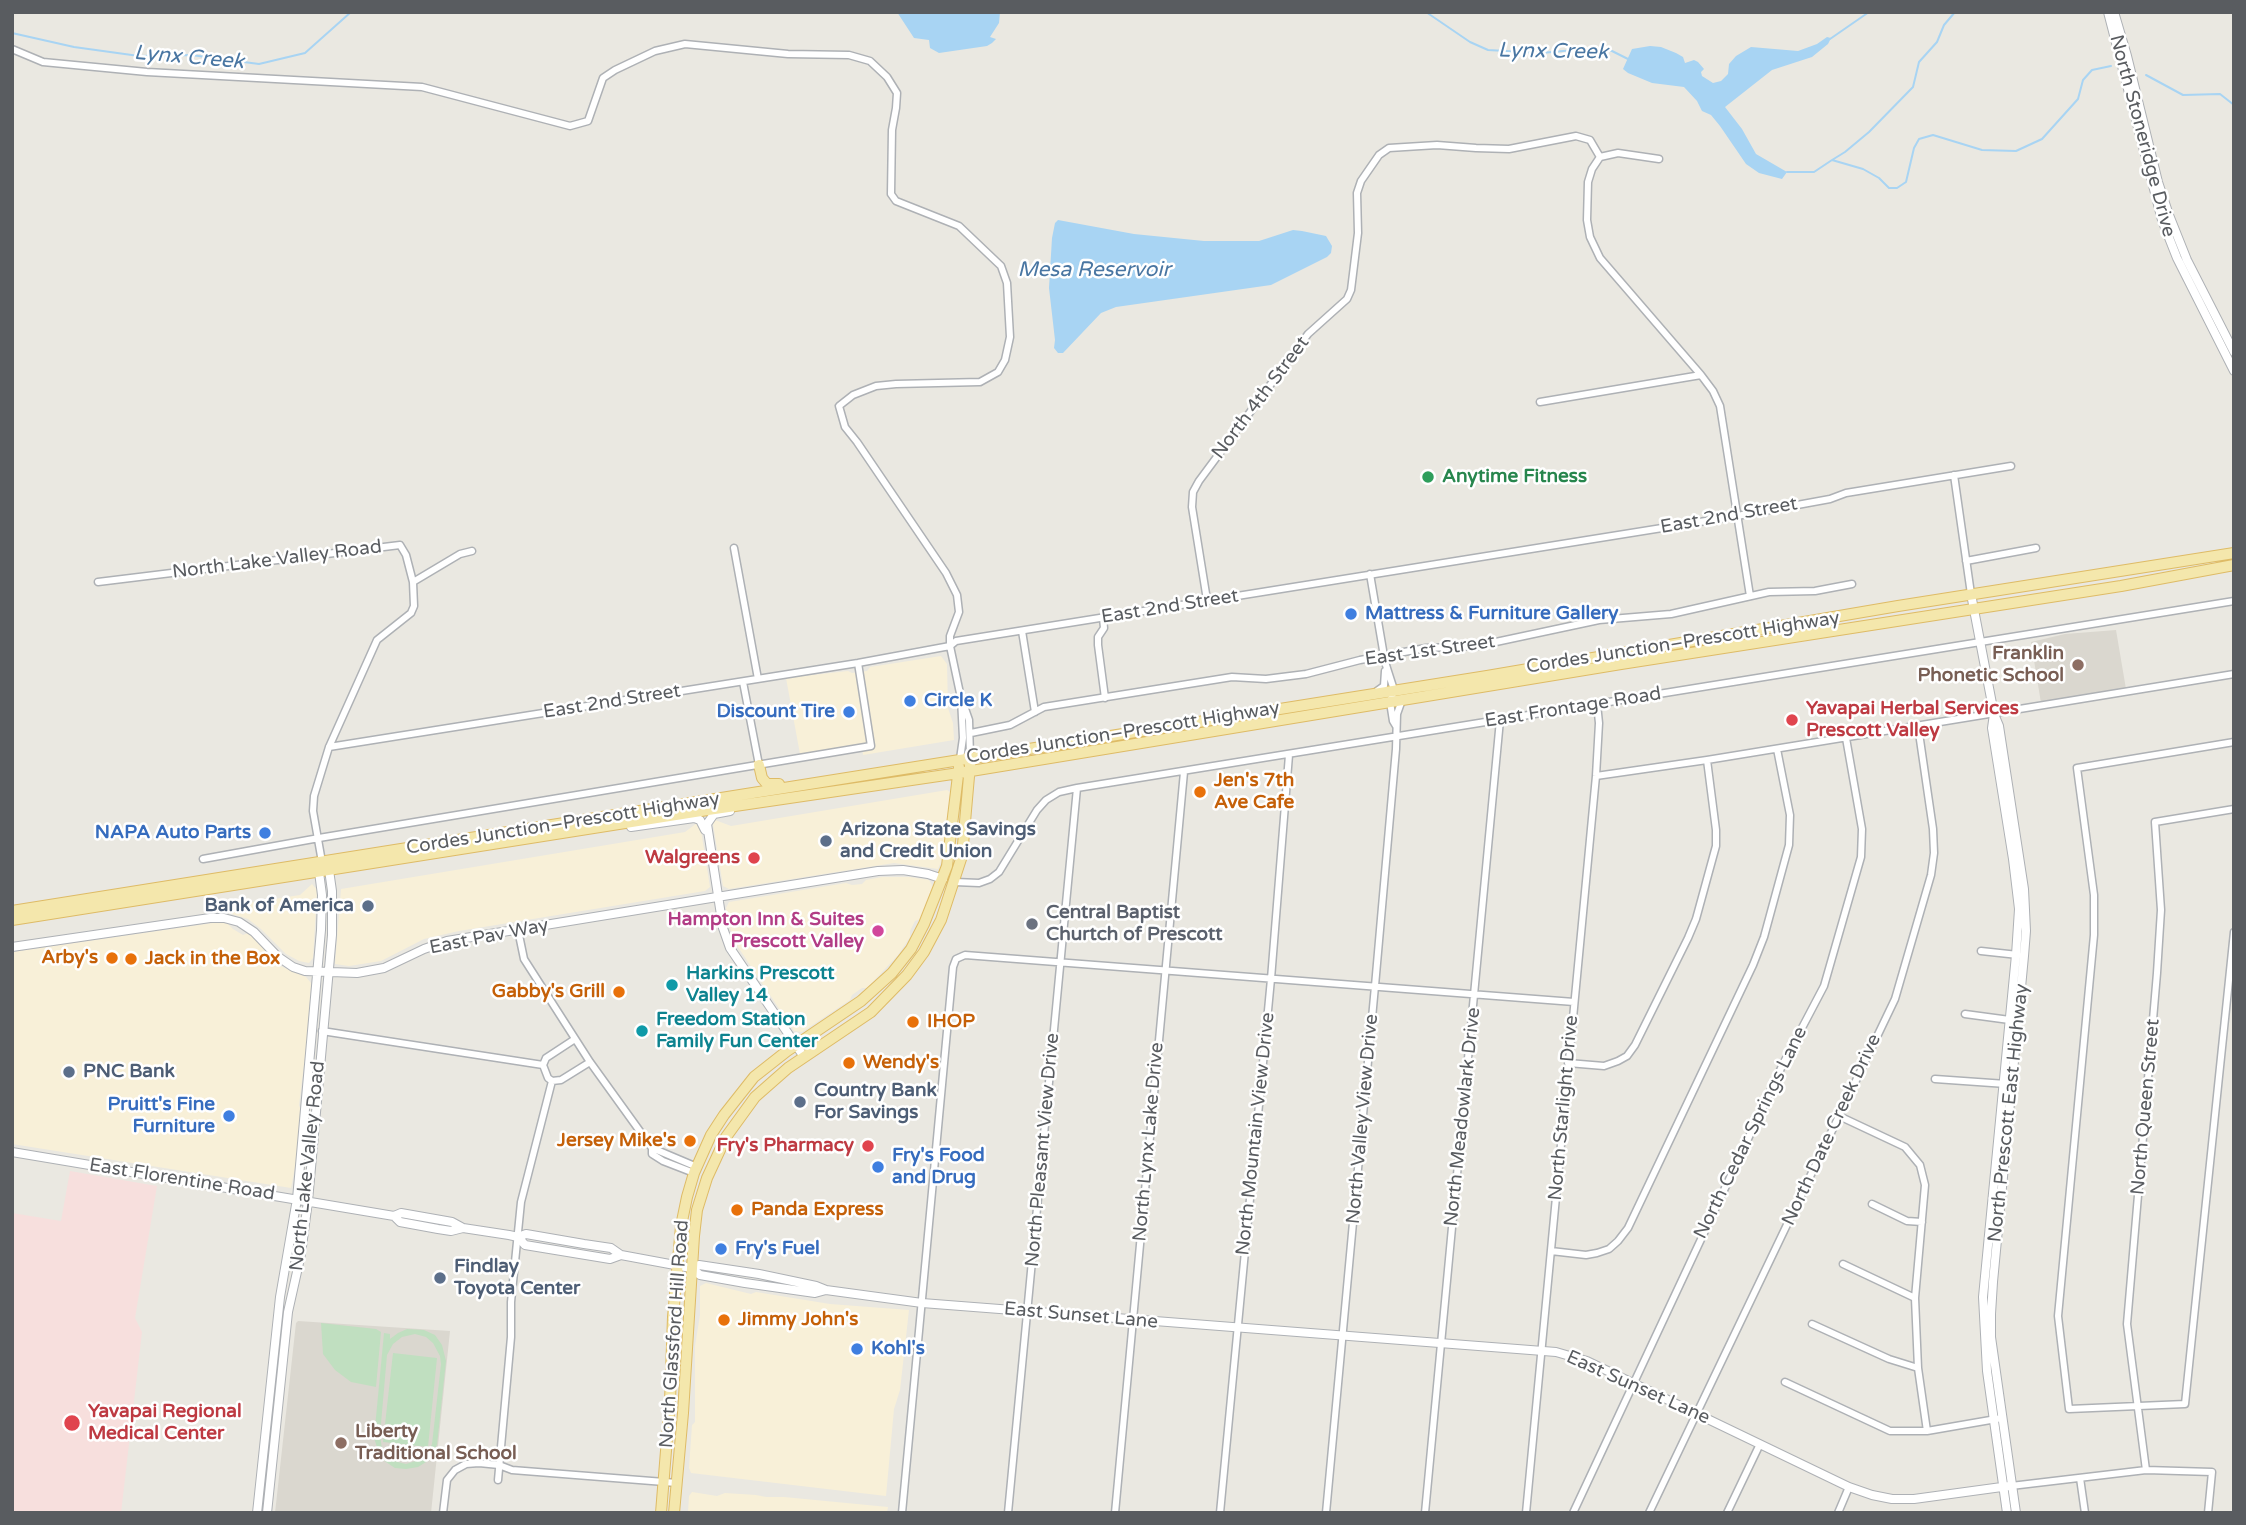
<!DOCTYPE html>
<meta charset="utf-8">
<style>
body{margin:0}
#map{position:relative;width:2246px;height:1525px;overflow:hidden;background:#eae8e1;font-family:"Varela Round",sans-serif}
canvas{display:block}
.frame{position:absolute;inset:0;border:14px solid #595c60;pointer-events:none}
</style>
<div id="map">
<canvas width="2246" height="1525"></canvas>
<div class="frame"></div>
</div>
<script>
const ctx = document.querySelector('canvas').getContext('2d');
ctx.lineJoin = 'round';
function fill(path, color) {
  ctx.fillStyle = color;
  ctx.fill(path, 'evenodd');
}
function poly(rows) {
  const path = new Path2D();
  for (const r of rows) {
    path.moveTo(r[0], r[1]);
    for (let i = 2; i < r.length; i += 2) path.lineTo(r[i], r[i + 1]);
  }
  return path;
}
function trace(path, color, width, dash) {
  ctx.strokeStyle = color;
  ctx.lineWidth = width;
  ctx.lineCap = dash ? 'butt' : 'round';
  ctx.setLineDash(dash || []);
  ctx.stroke(path);
}
function drawText(font, color, halo, rows, align = 'center') {
  ctx.font = font + ' "Varela Round",sans-serif';
  ctx.lineWidth = 5;
  ctx.setLineDash([]);
  ctx.textBaseline = 'middle';
  ctx.strokeStyle = halo;
  ctx.fillStyle = color;
  for (const [text, x, y, turn = 0] of rows) {
    ctx.save();
    ctx.translate(x, y);
    ctx.rotate((+turn || 0) * Math.PI / 180);
    ctx.textAlign = isNaN(turn) ? turn : align;
    if (halo) ctx.strokeText(text, 0, 0);
    ctx.fillText(text, 0, 0);
    ctx.restore();
  }
}
fill(poly([
 [941,656,947,664,948,708,953,723,954,740,863,755,862,744,800,754,786,678,848,671,852,673,867,671,870,667],
 [947,790,950,792,945,843,941,862,938,869,894,863,729,889,723,886,713,824,715,820,731,826],
 [697,823,701,830,710,887,705,891,459,931,424,939,381,961,349,966,335,964,341,889,685,832],
 [882,877,910,877,929,880,931,883,933,888,921,919,915,921,910,931,910,937,898,955,867,988,862,988,852,995,850,1000,802,1032,794,1031,738,947,730,928,726,908,729,902,846,883,852,885,862,884,866,880],
 [312,884,317,890,313,958,309,963,299,961,286,954,261,929,248,919,229,913,229,906,300,895],
 [220,922,227,923,233,929,243,935,248,933,255,937,277,961,278,965,306,977,311,983,308,1032,299,1105,301,1111,298,1152,291,1188,12,1144,12,952],
 [706,1283,751,1294,756,1292,830,1304,909,1310,900,1390,894,1409,886,1496,691,1473,689,1468,692,1425,695,1422,695,1346,700,1315,700,1286],
 [692,1492,717,1496,725,1493,756,1495,766,1497,784,1497,888,1507,887,1513,688,1513,689,1496]
]), '#f8f0d8');
fill(poly([
 [2116,630,2126,689,2041,703,2031,642,2065,634],
 [298,1321,450,1331,431,1513,275,1513,296,1323]
]), '#dad7cf');
fill(poly([
 [70,1171,157,1186,135,1318,142,1332,121,1513,12,1513,12,1213,61,1221]
]), '#f7dfdd');
fill(poly([
 [321,1323,376,1329,381,1332,376,1387,351,1382,335,1370,323,1354],
 [407,1329,424,1330,435,1335,442,1345,446,1361,437,1445,426,1462,418,1467,406,1469,395,1468,386,1462,380,1456,374,1438,384,1333,390,1334,390,1339,398,1333],
 [415,1334,426,1337,433,1343,440,1356,441,1364,432,1444,428,1452,419,1460,406,1464,394,1461,387,1455,382,1449,380,1435,387,1355,393,1344,402,1337],
 [393,1353,437,1358,428,1447,383,1442]
]), '#c0dfc0');
fill(poly([
 [897,12,1000,12,999,23,990,37,996,39,992,43,987,46,939,53,930,48,929,40,914,38],
 [1827,37,1831,38,1828,44,1812,57,1772,70,1725,107,1742,129,1756,154,1787,172,1782,179,1759,173,1746,164,1720,126,1711,115,1702,111,1697,101,1684,87,1652,83,1628,73,1623,69,1632,49,1650,46,1661,47,1676,53,1683,57,1685,63,1694,60,1698,62,1704,69,1701,72,1702,76,1713,83,1721,81,1728,74,1729,64,1736,56,1751,47,1798,51,1817,44],
 [1058,220,1134,234,1204,241,1259,241,1293,230,1302,231,1326,236,1332,246,1331,253,1327,257,1271,285,1116,307,1101,313,1063,353,1058,353,1054,348,1055,340,1049,288,1052,238,1055,223]
]), '#a8d4f3');
trace(poly([
 [1426,12,1470,42,1488,50,1541,53,1596,48,1612,51,1628,59],
 [12,33,74,47,139,56,191,55,259,64,305,53,351,12],
 [1830,39,1869,12],
 [2146,75,2183,95,2220,94,2234,105],
 [1832,160,1845,152,1869,132,1913,87,1919,62,1937,42,1944,25,1955,12],
 [1787,172,1814,172,1832,160,1863,169,1879,178,1889,188,1897,188,1906,182,1914,148,1919,139,1933,135,1982,150,2016,151,2042,139,2078,99,2083,80,2092,70,2111,66]
]), '#a8d4f3', 2);
const minor = poly([
 [12,49,43,62,147,72,422,87,570,126,588,121,603,78,615,70,655,51,685,44,788,54,849,55,870,61,887,77,897,93,896,108,892,130,891,194,896,201,959,226,1001,266,1007,283,1010,337,1005,360,998,372,980,382,896,384,876,386,853,395,839,406,845,427,857,442,946,573,957,595,959,612,950,636,950,646,961,698,963,738,960,759],
 [1659,159,1618,153,1600,157,1592,169,1588,182,1587,220,1590,237,1600,258,1701,375,1713,391,1720,406,1750,596],
 [1540,402,1701,375],
 [1954,475,1971,594],
 [734,548,758,679],
 [1966,561,2036,548],
 [1370,574,1385,662,1394,690,1390,702,1393,721,1396,726],
 [98,582,400,545,406,555,413,582,414,606,411,613,377,640,329,747,314,796,313,811,322,862],
 [413,582,460,554,472,551],
 [1207,600,1192,507,1193,492,1199,481,1308,334,1347,299,1351,290,1358,233,1357,193,1361,181,1379,155,1389,148,1437,145,1476,148,1509,149,1576,136,1590,140,1600,157],
 [1103,618,1104,628,1098,637,1098,645,1105,698],
 [1022,631,1035,712],
 [743,682,759,765],
 [1377,691,1384,686,1385,671],
 [962,700,969,720,970,757],
 [971,733,1010,725,1044,707,1232,677,1266,679,1306,674,1360,660,1426,648,1477,646,1599,620,1671,614,1769,592,1815,591,1852,584],
 [2234,742,2077,768,2094,895,2094,935,2058,1316,2069,1409,2185,1404,2234,932],
 [329,747,858,663,950,646,956,641,1737,516,1830,499,1846,493,2011,466],
 [1596,776,1707,760,2234,674],
 [203,859,319,838,871,746,858,663],
 [955,882,979,883,990,879,999,872,1037,810,1046,800,1059,792,1077,788,2234,601],
 [518,930,524,959,590,1062,652,1148,652,1154,663,1161,694,1173],
 [1981,951,2018,955],
 [1965,1014,2017,1021],
 [322,1031,543,1065],
 [575,1039,546,1058,543,1065,548,1078,552,1081,561,1080,590,1062],
 [1568,1063,1604,1066,1618,1061,1627,1056,1635,1045,1688,938,1696,919,1716,846,1716,830,1707,760],
 [1935,1079,2006,1084],
 [1839,1116,1905,1147,1920,1165,1925,1185,1915,1298,1918,1368,1927,1431],
 [652,1148,697,1167],
 [1872,1204,1907,1221,1922,1222],
 [1551,1251,1586,1255,1597,1253,1609,1249,1618,1241,1628,1228,1753,965,1764,937,1789,845,1790,815,1777,749],
 [1843,1264,1915,1298],
 [1812,1324,1889,1359,1918,1368],
 [1785,1382,1890,1431,1927,1431,2002,1418],
 [2146,1470,2127,1324,2157,973,2161,910,2155,822,2234,809],
 [2080,1478,2085,1513],
 [498,1480,511,1337,511,1302,521,1202,552,1081],
 [2011,1486,2146,1470,2212,1472,2208,1513],
 [443,1513,447,1480,455,1470,466,1464,479,1463,499,1465,512,1470,677,1483],
 [902,1513,953,967,956,959,965,955,1574,1002],
 [1008,1513,1077,788],
 [1115,1513,1184,772],
 [1220,1513,1271,979,1289,755],
 [1326,1513,1375,986,1396,749,1397,714,1402,700],
 [1425,1513,1500,720],
 [1526,1513,1596,776,1599,723,1597,704],
 [1573,1513,1783,1064,1824,986,1861,857,1862,829,1846,738],
 [1649,1513,1895,999,1931,875,1934,853,1933,829,1918,726],
 [1727,1513,1760,1444],
 [1838,1513,1849,1487]
]);
const tertiary = poly([
 [2108,12,2162,220,2177,258,2234,371],
 [2114,12,2127,56,2158,182,2169,215,2187,260,2234,352],
 [1971,594,1994,714,1999,726,2024,889,2026,931,2024,956,1993,1282,1991,1314,1991,1337,2016,1513],
 [1994,714,1992,728,2013,859,2019,909,2016,955,1983,1297,1987,1371,2007,1513],
 [730,811,714,814,707,824,723,928,730,948,804,1057],
 [631,827,694,818,700,820,705,830],
 [12,947,210,918,224,918,239,922,254,932,277,956,293,967,305,971,357,973,384,968,424,949,447,941,717,897,878,871,903,870,928,874,943,879],
 [12,1152,394,1216,401,1213,452,1222,463,1228,509,1235,518,1237,526,1234,584,1244,611,1248,621,1255,610,1259,525,1245,518,1237],
 [394,1216,400,1222,438,1229,451,1231,463,1228],
 [621,1255,691,1268,699,1265,759,1274,816,1286,826,1290,922,1303,1556,1352,1587,1361,1849,1487,1872,1495,1892,1499,1914,1499,2009,1486],
 [691,1268,700,1275,745,1283,815,1293,826,1290],
 [257,1513,280,1297,297,1199,321,930,322,895,319,872,321,866],
 [267,1513,288,1312,301,1254,308,1201,332,935,332,891,329,870,326,867]
]);
const primary = poly([
 [759,765,762,778,767,784,779,784],
 [12,911,1487,676,1898,606,2234,553],
 [12,920,701,811,959,773,1621,664,2121,586,2234,565],
 [661,1513,670,1401,673,1317,681,1226,687,1197,694,1173,711,1135,724,1115,754,1077,787,1051,861,1001,892,973,911,949,924,924,947,866,959,767],
 [674,1513,683,1413,694,1236,697,1210,707,1178,726,1137,755,1097,788,1068,871,1012,907,975,924,952,941,920,962,856,970,765]
]);
trace(minor, '#aeb1b5', 9);
trace(tertiary, '#aeb1b5', 10);
trace(primary, '#debb66', 12);
trace(minor, '#fff', 6);
trace(tertiary, '#fff', 8);
trace(primary, '#f4e7ac', 10);
for (const [x, y, r, color] of [
 [1428,477,7,"#2e9e5b"],
 [1351,614,7,"#3f7fe0"],
 [2078,665,7,"#8d6e63"],
 [910,701,7,"#3f7fe0"],
 [849,712,7,"#3f7fe0"],
 [1792,720,7,"#e0444e"],
 [1200,792,7,"#e8710a"],
 [265,833,7,"#3f7fe0"],
 [826,841,7,"#5c6f8a"],
 [754,858,7,"#e0444e"],
 [368,906,7,"#5c6f8a"],
 [1032,924,7,"#6b7280"],
 [878,931,7,"#d1479c"],
 [112,958,7,"#e8710a"],
 [131,959,7,"#e8710a"],
 [672,985,7,"#0f9aa8"],
 [619,992,7,"#e8710a"],
 [913,1022,7,"#e8710a"],
 [642,1031,7,"#0f9aa8"],
 [849,1063,7,"#e8710a"],
 [69,1072,7,"#5c6f8a"],
 [800,1102,7,"#5c6f8a"],
 [229,1116,7,"#3f7fe0"],
 [690,1141,7,"#e8710a"],
 [868,1146,7,"#e0444e"],
 [878,1167,7,"#3f7fe0"],
 [737,1210,7,"#e8710a"],
 [721,1249,7,"#3f7fe0"],
 [440,1278,7,"#5c6f8a"],
 [724,1320,7,"#e8710a"],
 [857,1349,7,"#3f7fe0"],
 [72,1423,9,"#e0444e"],
 [341,1443,7,"#8d6e63"]
]) {
  const dot = new Path2D();
  dot.arc(x, y, r, 0, 2 * Math.PI);
  ctx.fillStyle = color;
  ctx.fill(dot);
  trace(dot, '#fff', 2.5);
}
drawText('19px', '#595c60', '#fff', [
 ["North Stoneridge Drive",2142,136,75],
 ["North 4th Street",1261,398,-53],
 ["East 2nd Street",1729,516,-10],
 ["North Lake Valley Road",277,560,-7],
 ["East 2nd Street",1170,607,-9],
 ["Cordes Junction–Prescott Highway",1683,643,-9],
 ["East 1st Street",1430,651,-8],
 ["East 2nd Street",612,702,-9],
 ["East Frontage Road",1573,708,-9],
 ["Cordes Junction–Prescott Highway",1123,733,-9],
 ["Cordes Junction–Prescott Highway",563,824,-9],
 ["East Pav Way",489,937,-11],
 ["North Queen Street",2146,1107,-85],
 ["North Starlight Drive",1564,1108,-85],
 ["North Prescott East Highway",2009,1113,-84],
 ["North Meadowlark Drive",1463,1117,-84],
 ["North Valley View Drive",1363,1119,-85],
 ["North Date Creek Drive",1832,1130,-65],
 ["North Cedar Springs Lane",1751,1133,-64],
 ["North Mountain View Drive",1256,1134,-84],
 ["North Lynx Lake Drive",1149,1142,-85],
 ["North Pleasant View Drive",1043,1150,-85],
 ["North Lake Valley Road",308,1166,-84],
 ["East Florentine Road",182,1180,9],
 ["East Sunset Lane",1081,1316,5],
 ["North Glassford Hill Road",675,1334,-86],
 ["East Sunset Lane",1638,1388,24]
]);
drawText('bold 19px', '#27864d', '#fff', [
 ["Anytime Fitness",1442,477]
], 'left');
drawText('bold 19px', '#366cbe', '#fff', [
 ["Mattress & Furniture Gallery",1365,614],
 ["Circle K",924,701],
 ["Discount Tire",835,712,"right"],
 ["NAPA Auto Parts",251,833,"right"],
 ["Pruitt's Fine",215,1105,"right"],
 ["Furniture",215,1127,"right"],
 ["Fry's Food",892,1156],
 ["and Drug",892,1178],
 ["Fry's Fuel",735,1249],
 ["Kohl's",871,1349]
], 'left');
drawText('bold 19px', '#785e54', '#fff', [
 ["Franklin",2064,654],
 ["Phonetic School",2064,676],
 ["Liberty",355,1432,"left"],
 ["Traditional School",355,1454,"left"]
], 'right');
drawText('bold 19px', '#be3a42', '#fff', [
 ["Yavapai Herbal Services",1806,709],
 ["Prescott Valley",1806,731],
 ["Walgreens",740,858,"right"],
 ["Fry's Pharmacy",854,1146,"right"],
 ["Yavapai Regional",88,1412],
 ["Medical Center",88,1434]
], 'left');
drawText('bold 19px', '#c56008', '#fff', [
 ["Jen's 7th",1214,781],
 ["Ave Cafe",1214,803],
 ["Arby's",98,958,"right"],
 ["Jack in the Box",145,959],
 ["Gabby's Grill",605,992,"right"],
 ["IHOP",927,1022],
 ["Wendy's",863,1063],
 ["Jersey Mike's",676,1141,"right"],
 ["Panda Express",751,1210],
 ["Jimmy John's",738,1320]
], 'left');
drawText('bold 19px', '#4e5e75', '#fff', [
 ["Arizona State Savings",840,830],
 ["and Credit Union",840,852],
 ["Bank of America",354,906,"right"],
 ["PNC Bank",83,1072],
 ["Country Bank",814,1091],
 ["For Savings",814,1113],
 ["Findlay",454,1267],
 ["Toyota Center",454,1289]
], 'left');
drawText('bold 19px', '#5b616d', '#fff', [
 ["Central Baptist",1046,913],
 ["Churtch of Prescott",1046,935]
], 'left');
drawText('bold 19px', '#b23c85', '#fff', [
 ["Hampton Inn & Suites",864,920],
 ["Prescott Valley",864,942]
], 'right');
drawText('bold 19px', '#0d838f', '#fff', [
 ["Harkins Prescott",686,974],
 ["Valley 14",686,996],
 ["Freedom Station",656,1020],
 ["Family Fun Center",656,1042]
], 'left');
drawText('italic 21px', '#4976a2', '#fff', [
 ["Lynx Creek",1553,52,1],
 ["Lynx Creek",189,58,5],
 ["Mesa Reservoir",1094,270]
]);
</script>
